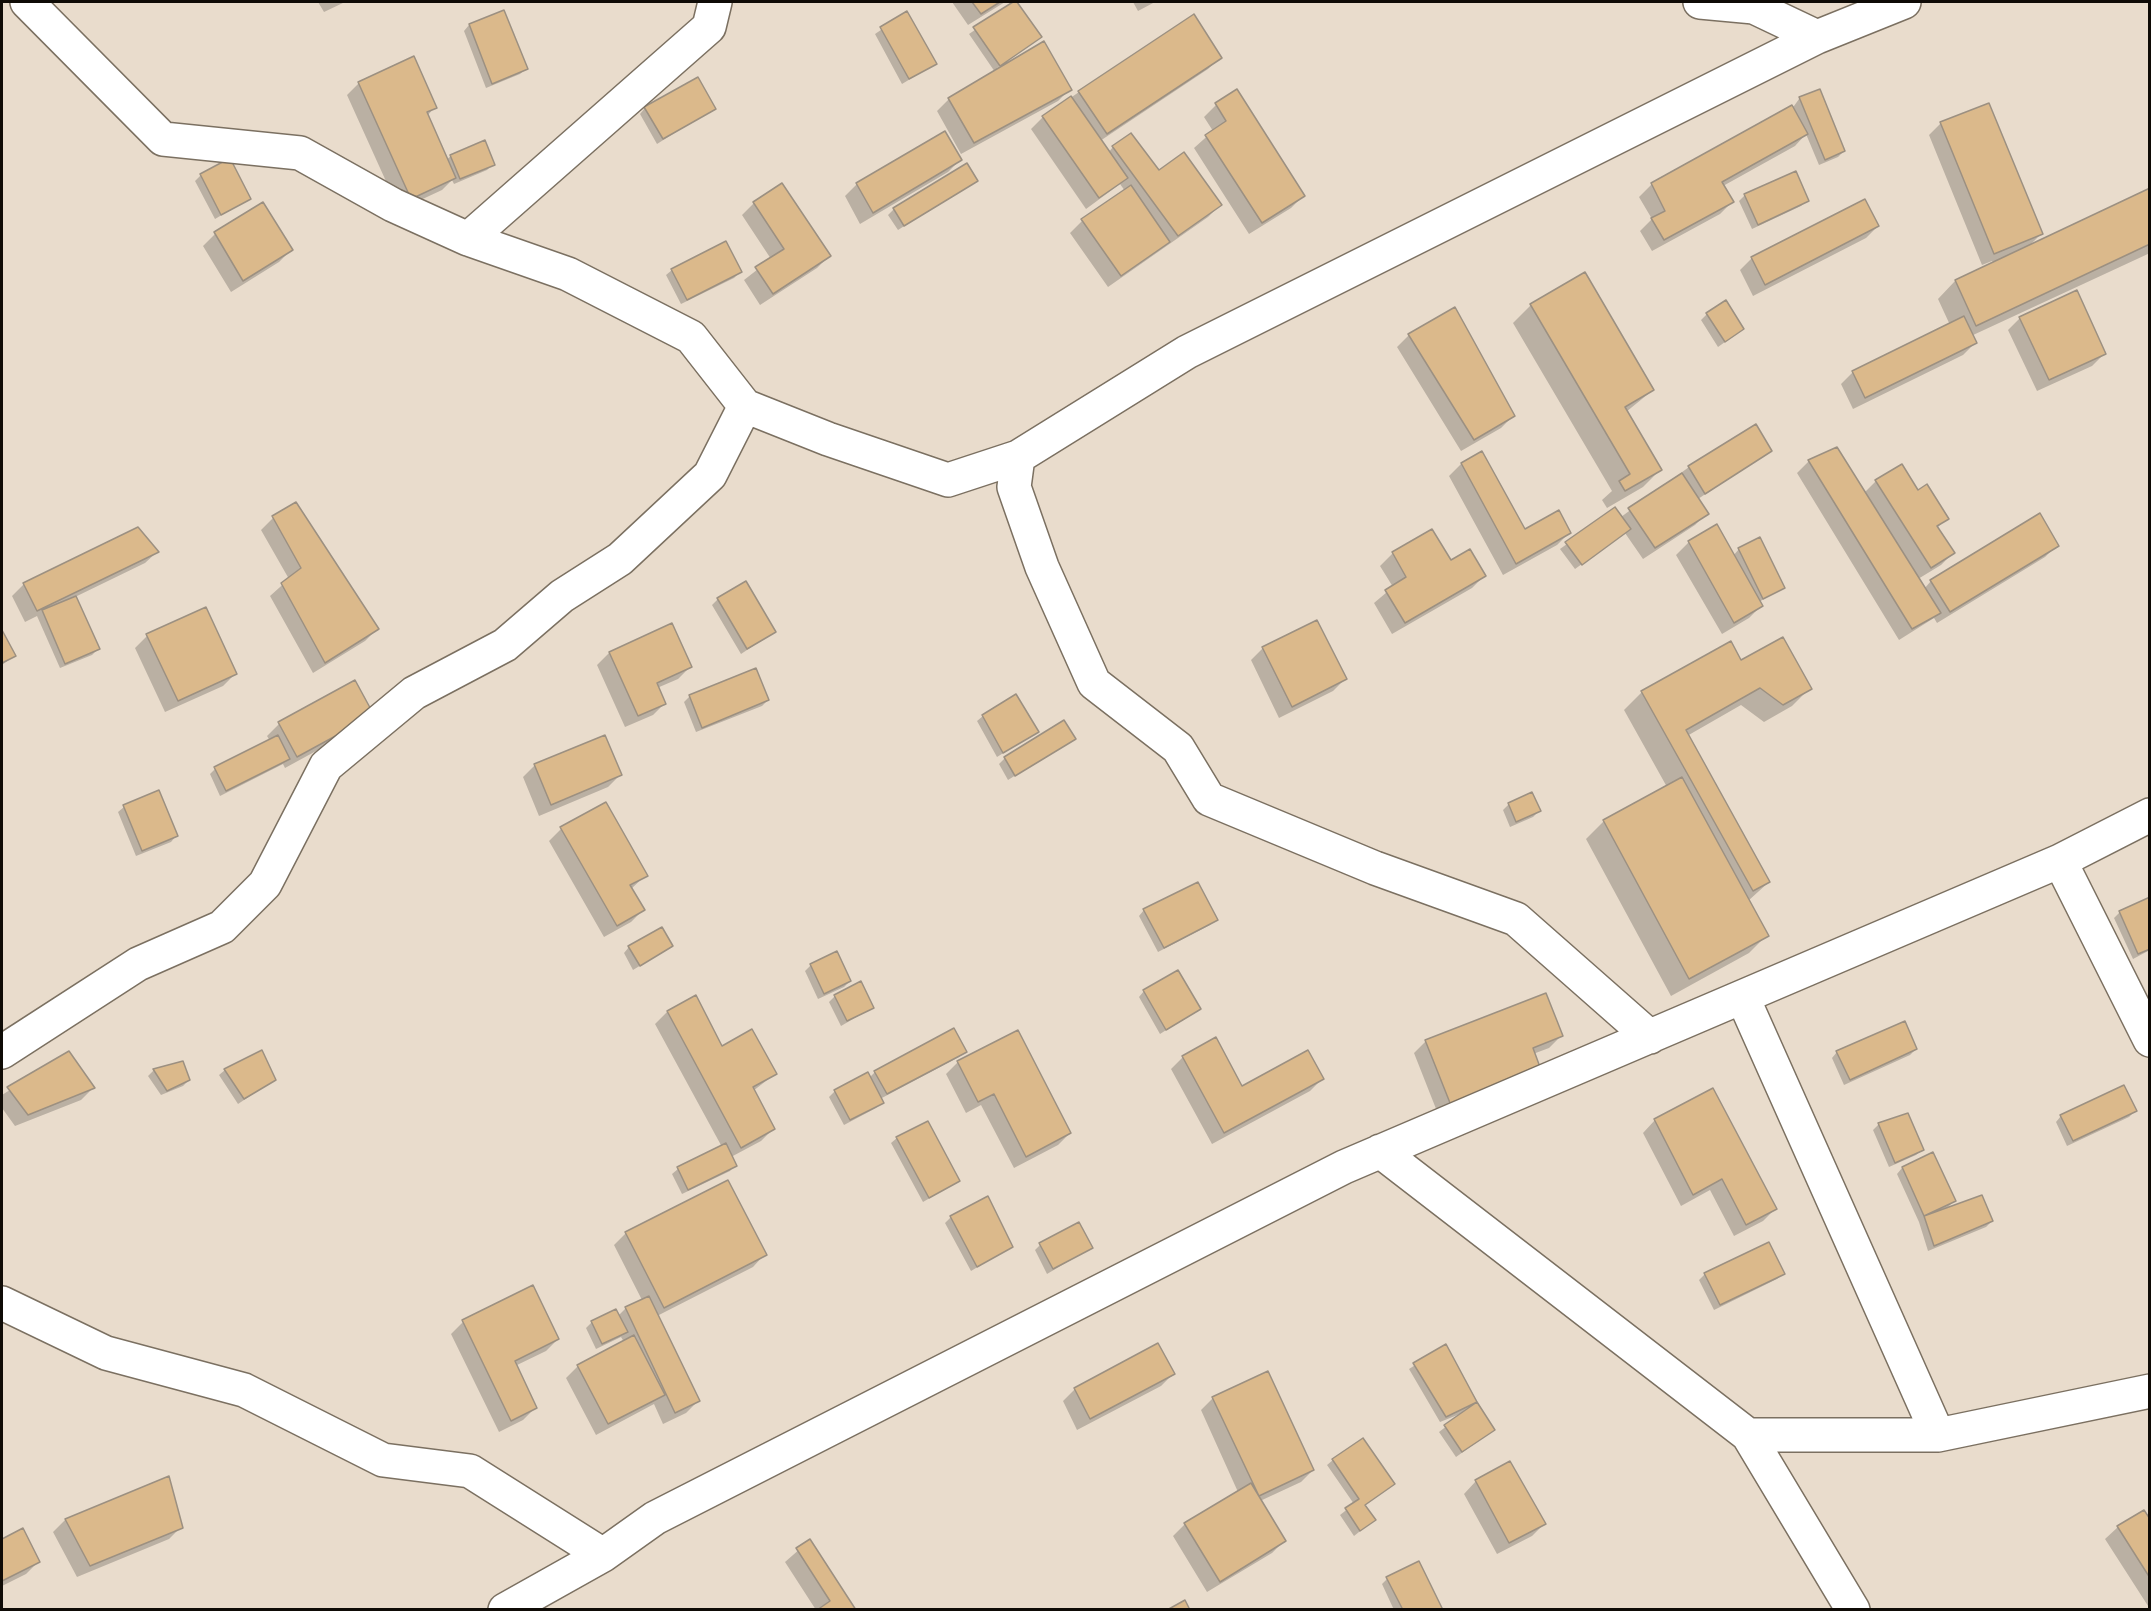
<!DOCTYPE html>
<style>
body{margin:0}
#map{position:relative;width:2151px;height:1611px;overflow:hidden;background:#e9dccc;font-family:"Archivo Narrow",sans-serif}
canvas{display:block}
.frame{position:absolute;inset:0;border:3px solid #0f0b06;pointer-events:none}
</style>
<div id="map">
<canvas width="2151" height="1611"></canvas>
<div class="frame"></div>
</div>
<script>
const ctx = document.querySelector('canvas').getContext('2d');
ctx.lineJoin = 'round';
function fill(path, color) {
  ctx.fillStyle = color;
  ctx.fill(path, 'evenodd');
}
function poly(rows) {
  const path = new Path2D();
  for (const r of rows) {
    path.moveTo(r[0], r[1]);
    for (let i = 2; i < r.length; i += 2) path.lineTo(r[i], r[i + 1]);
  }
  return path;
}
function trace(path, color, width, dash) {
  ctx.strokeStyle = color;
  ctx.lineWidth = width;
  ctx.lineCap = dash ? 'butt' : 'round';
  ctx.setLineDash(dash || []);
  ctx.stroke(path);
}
fill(poly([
 [318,2,345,2,324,12],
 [952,2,1005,2,968,25],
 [1016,2,1040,37,997,68,1070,89,1058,101,961,154,937,111,949,99,995,72,969,34],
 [1133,2,1155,2,1138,11],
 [503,12,526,69,520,74,486,88,464,31,469,25],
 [906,13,935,64,902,84,875,34],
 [1194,17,1220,57,1208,69,1100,141,1108,153,1113,147,1220,205,1208,217,1108,287,1070,233,1082,221,1125,191,1120,184,1086,209,1031,129,1043,117,1079,92],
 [359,83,435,107,427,116,446,160,451,156,493,164,487,170,454,184,452,180,442,190,399,210,347,95],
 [1237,91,1303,196,1291,208,1249,234,1194,148,1213,131,1204,117,1216,105],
 [1819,91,1844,151,1838,157,1819,165,1806,134,1795,146,1723,186,1732,202,1720,214,1652,251,1640,231,1652,219,1639,197,1651,185,1794,106,1799,99],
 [645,108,714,108,657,144,640,114],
 [1941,123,2041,234,2029,246,2150,190,2150,253,1971,336,1975,343,1963,355,1853,409,1841,384,1853,372,1950,325,1938,299,1955,281,1994,263,1992,261,1982,265,1929,135],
 [960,160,948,172,860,224,845,196,857,184],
 [201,175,249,199,215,219,195,181],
 [976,181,898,230,888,215,894,209],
 [1745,195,1807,200,1801,206,1752,229,1739,201],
 [754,203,829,256,817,268,760,305,744,280,771,259,742,215],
 [263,204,291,250,279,262,231,292,203,246,215,234],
 [1878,226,1866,238,1753,296,1740,270,1752,258],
 [672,270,740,272,734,278,681,304,666,275],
 [1531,305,1653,390,1626,412,1661,469,1643,487,1607,508,1602,500,1612,491,1513,323],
 [1707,314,1743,329,1718,347,1701,320],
 [2020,318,2104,354,2092,366,2037,391,2008,330],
 [1409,335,1513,416,1501,428,1461,451,1397,347],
 [1836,449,1864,493,1876,481,1901,466,1917,492,1947,518,1937,528,1953,553,1941,565,1918,579,1924,589,1931,581,2057,545,2045,557,1937,623,1934,618,1899,640,1797,473,1809,461],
 [1770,451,1698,499,1707,513,1695,525,1643,559,1625,533,1575,569,1560,549,1615,509,1621,517,1689,467],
 [1481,453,1524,531,1569,533,1557,545,1503,575,1449,476,1461,464],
 [273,518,377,629,365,641,313,673,270,596,289,579,261,530],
 [1716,526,1733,556,1739,549,1784,587,1759,602,1761,606,1749,618,1722,634,1676,555,1688,543],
 [1431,531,1450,562,1484,576,1472,588,1392,634,1374,603,1393,587,1380,566,1392,554],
 [157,552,145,563,75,597,98,649,92,655,60,668,37,616,25,622,12,596,24,584],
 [718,599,774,632,741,654,712,605],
 [672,625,690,667,678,679,657,688,665,703,653,715,625,727,597,665,609,653],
 [2,632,14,656,2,665],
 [147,636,235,674,223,686,165,712,135,648],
 [1263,648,1345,679,1333,691,1279,718,1251,660],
 [1740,662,1810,688,1792,706,1764,722,1741,705,1687,736,1769,882,1748,901,1767,935,1749,953,1671,996,1586,839,1604,821,1667,787,1624,710,1642,692],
 [354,682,360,727,285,768,283,764,220,796,210,774,215,769,270,741,267,736,279,724],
 [690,696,768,700,762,706,696,732,684,702],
 [983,716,1037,732,997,757,977,721],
 [1074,739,1008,780,999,764,1005,758],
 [535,765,620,775,608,787,539,816,523,777],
 [1509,804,1539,811,1533,817,1510,827,1503,810],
 [124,807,176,836,171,842,136,856,118,812],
 [561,829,646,875,631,889,643,910,631,922,604,937,549,841],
 [2150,899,2150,950,2133,959,2114,918,2120,912],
 [1144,910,1216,919,1210,925,1158,952,1139,916],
 [672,946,633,970,624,953,629,947],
 [811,965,850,981,844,987,818,999,805,971],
 [1144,991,1199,1009,1160,1034,1139,997],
 [835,996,872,1008,841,1026,829,1002],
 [695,997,722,1048,775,1074,753,1091,773,1129,761,1141,731,1157,735,1165,730,1171,682,1194,672,1174,678,1169,722,1147,655,1024,667,1012],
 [1561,1036,1549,1048,1533,1054,1442,1124,1414,1053,1426,1041],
 [1916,1049,1910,1055,1844,1085,1832,1058,1837,1052],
 [965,1052,959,1057,880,1099,882,1102,876,1108,844,1125,829,1097,835,1091,869,1078,875,1072],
 [68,1053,93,1088,81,1100,15,1126,2,1108,2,1095],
 [1183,1057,1242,1088,1322,1079,1310,1091,1212,1144,1171,1069],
 [958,1062,1070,1133,1058,1145,1014,1168,981,1105,966,1113,946,1074],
 [154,1070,189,1080,183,1086,161,1095,148,1076],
 [225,1070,274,1080,238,1104,219,1075],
 [2135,1111,2129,1117,2067,1146,2056,1122,2061,1116],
 [1907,1115,1922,1150,1916,1155,1889,1167,1873,1130,1878,1125],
 [1655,1120,1775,1209,1763,1221,1734,1236,1710,1190,1681,1206,1643,1133],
 [897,1138,959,1181,923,1202,891,1143],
 [1933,1154,1954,1201,1945,1210,1992,1221,1986,1227,1928,1251,1919,1222,1897,1174,1902,1168],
 [951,1217,1011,1247,971,1271,945,1223],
 [626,1233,765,1254,753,1267,657,1316,698,1401,686,1413,663,1424,654,1404,596,1435,566,1378,578,1366,624,1342,621,1337,596,1349,586,1328,592,1322,618,1316,626,1308,642,1300,614,1245],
 [1040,1245,1091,1248,1047,1274,1035,1250],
 [1705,1274,1783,1274,1777,1279,1714,1310,1699,1280],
 [463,1322,558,1339,546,1351,515,1366,535,1408,523,1420,499,1432,451,1334],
 [1445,1346,1494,1430,1456,1457,1439,1432,1465,1412,1440,1422,1409,1369],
 [1173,1374,1161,1386,1077,1430,1063,1401,1075,1389],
 [1213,1398,1313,1470,1301,1482,1260,1501,1284,1541,1272,1553,1207,1592,1173,1536,1185,1524,1238,1492,1201,1410],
 [1333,1460,1393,1484,1364,1506,1374,1520,1354,1536,1340,1515,1354,1504,1327,1465],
 [168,1478,181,1527,169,1539,77,1577,53,1532,65,1520],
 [1476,1481,1544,1524,1532,1536,1497,1554,1464,1494],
 [2143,1512,2150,1522,2150,1609,2105,1539,2118,1527],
 [22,1530,38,1562,26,1574,2,1586,2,1541],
 [809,1541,854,1610,816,1610,785,1562],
 [1387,1579,1442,1610,1394,1610,1382,1584]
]), '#0003');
const building = poly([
 [972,2,1000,2,981,14,972,2],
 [1013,2,1017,2,1042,37,1000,66,973,27,1013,2],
 [504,10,528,69,492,84,469,24,504,10],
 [907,11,937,64,909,79,880,27,907,11],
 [1194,14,1222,58,1107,134,1078,91,1194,14],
 [1044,41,1072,90,974,143,948,98,1044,41],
 [414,56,437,108,427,112,456,178,411,199,358,82,414,56],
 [698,77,716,109,663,139,644,107,698,77],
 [1237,89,1305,196,1262,223,1205,135,1226,121,1215,103,1237,89],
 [1820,89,1845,151,1825,160,1799,97,1820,89],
 [1071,96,1128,178,1099,198,1042,116,1071,96],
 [1989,103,2043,234,1994,254,1940,122,1989,103],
 [1792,105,1808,134,1722,182,1734,202,1664,240,1651,218,1665,211,1651,183,1792,105],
 [945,131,962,160,873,213,856,183,945,131],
 [1131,133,1159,170,1184,152,1222,205,1178,236,1112,146,1131,133],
 [485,140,495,165,460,179,450,155,485,140],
 [230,158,251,199,221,215,200,174,230,158],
 [967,163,978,181,904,226,893,208,967,163],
 [1796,171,1809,201,1758,225,1744,194,1796,171],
 [782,183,831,256,773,294,755,267,784,249,753,202,782,183],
 [1131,185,1170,242,1121,276,1081,219,1131,185],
 [2150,188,2150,244,1976,326,1955,280,2150,188],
 [1865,199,1879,226,1765,285,1751,257,1865,199],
 [263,202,293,250,243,281,214,232,263,202],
 [726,241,742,272,687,300,671,269,726,241],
 [1585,272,1654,390,1625,407,1662,470,1625,491,1619,481,1630,474,1530,304,1585,272],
 [2077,290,2106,354,2049,380,2019,317,2077,290],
 [1726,300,1744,329,1725,342,1706,313,1726,300],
 [1455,307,1515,416,1474,440,1408,334,1455,307],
 [1964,316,1977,343,1865,398,1852,371,1964,316],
 [1756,424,1772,451,1705,494,1688,466,1756,424],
 [1837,447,1941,613,1912,629,1808,460,1837,447],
 [1482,451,1525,529,1559,510,1571,533,1516,564,1461,463,1482,451],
 [1902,464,1918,490,1927,484,1949,519,1937,526,1955,553,1931,568,1875,480,1902,464],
 [1682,473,1709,514,1655,548,1628,508,1682,473],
 [296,502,379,629,325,663,281,583,301,568,272,516,296,502],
 [1615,507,1631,529,1582,565,1565,542,1615,507],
 [2040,513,2059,546,1950,612,1930,580,2040,513],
 [1717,524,1763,606,1734,623,1688,541,1717,524],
 [138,527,159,552,37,611,23,583,138,527],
 [1432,529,1451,560,1470,549,1486,576,1405,623,1385,590,1406,577,1392,552,1432,529],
 [1760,537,1785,588,1763,599,1738,548,1760,537],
 [746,581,776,632,747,649,717,598,746,581],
 [76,596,100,649,65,664,42,610,76,596],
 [206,607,237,674,178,701,146,634,206,607],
 [1317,620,1347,679,1292,707,1262,647,1317,620],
 [672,623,692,667,657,683,666,704,638,716,609,652,672,623],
 [2,630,16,656,2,663,2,630],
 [1783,637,1812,689,1783,705,1760,688,1686,730,1770,882,1753,891,1641,691,1731,641,1741,660,1783,637],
 [756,668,769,700,702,728,689,695,756,668],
 [355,680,374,715,297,757,278,722,355,680],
 [1016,694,1039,732,1003,753,982,715,1016,694],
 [1064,720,1076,739,1015,776,1004,757,1064,720],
 [278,735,290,759,226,791,214,767,278,735],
 [605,735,622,775,551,805,534,764,605,735],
 [1682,777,1769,936,1689,979,1603,820,1682,777],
 [159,790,178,836,142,851,123,805,159,790],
 [1532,792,1541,811,1516,822,1508,803,1532,792],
 [606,802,648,876,630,885,645,910,617,926,560,827,606,802],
 [1198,882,1218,920,1164,948,1143,909,1198,882],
 [2150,897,2150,949,2138,954,2119,911,2150,897],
 [662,927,673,946,640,966,628,946,662,927],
 [837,951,851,981,824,994,810,964,837,951],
 [1178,970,1201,1009,1166,1030,1143,990,1178,970],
 [861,981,874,1008,847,1021,834,995,861,981],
 [1546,993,1563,1036,1533,1048,1544,1078,1454,1113,1425,1040,1546,993],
 [696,995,722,1046,752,1029,777,1074,753,1087,775,1129,741,1148,667,1011,696,995],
 [1905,1021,1917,1049,1850,1080,1836,1051,1905,1021],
 [954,1028,967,1052,887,1094,874,1071,954,1028],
 [1018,1030,1071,1133,1026,1157,994,1094,978,1102,957,1061,1018,1030],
 [1216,1037,1242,1086,1308,1050,1324,1079,1224,1133,1182,1056,1216,1037],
 [262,1050,276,1080,244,1099,224,1069,262,1050],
 [69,1051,95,1088,28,1115,7,1087,69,1051],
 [183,1061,190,1080,167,1091,153,1069,183,1061],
 [868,1072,884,1103,850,1120,834,1090,868,1072],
 [2124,1085,2137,1111,2073,1141,2060,1115,2124,1085],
 [1713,1088,1777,1209,1746,1225,1722,1179,1693,1195,1654,1119,1713,1088],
 [1908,1113,1924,1150,1895,1163,1878,1123,1908,1113],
 [928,1121,960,1181,929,1198,896,1137,928,1121],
 [726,1143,737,1166,688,1190,677,1167,726,1143],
 [1933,1152,1956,1201,1924,1216,1902,1167,1933,1152],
 [728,1180,767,1255,664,1308,625,1232,728,1180],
 [1982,1195,1993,1221,1934,1246,1924,1216,1982,1195],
 [988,1196,1013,1247,977,1267,950,1216,988,1196],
 [1079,1222,1093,1248,1053,1269,1039,1243,1079,1222],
 [1769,1242,1785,1274,1720,1305,1704,1273,1769,1242],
 [533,1285,559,1339,515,1361,537,1408,511,1421,462,1320,533,1285],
 [649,1296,700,1401,675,1413,625,1307,649,1296],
 [616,1309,628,1332,602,1344,591,1321,616,1309],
 [634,1335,665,1395,608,1424,577,1365,634,1335],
 [1158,1343,1175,1374,1090,1419,1074,1388,1158,1343],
 [1446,1344,1477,1402,1446,1417,1413,1363,1446,1344],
 [1268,1371,1314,1470,1259,1496,1212,1397,1268,1371],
 [1477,1402,1495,1430,1462,1452,1444,1425,1477,1402],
 [1363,1438,1395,1484,1365,1505,1376,1520,1360,1531,1345,1508,1359,1499,1332,1459,1363,1438],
 [1510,1461,1546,1524,1509,1543,1475,1480,1510,1461],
 [169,1476,183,1528,90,1566,65,1519,169,1476],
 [1251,1483,1286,1541,1220,1582,1184,1523,1251,1483],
 [2144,1510,2150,1519,2150,1578,2117,1526,2144,1510],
 [23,1528,40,1562,2,1581,2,1539,23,1528],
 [810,1539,856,1610,817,1610,830,1601,796,1548,810,1539],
 [1419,1561,1443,1610,1403,1610,1386,1577,1419,1561],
 [1185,1600,1190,1610,1167,1610,1185,1600]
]);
fill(building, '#dbb98b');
trace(building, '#9c9081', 1.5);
const minor = poly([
 [27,2,163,139,300,153,393,205,468,239,568,274,691,337,745,406],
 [1700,2,1754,7,1817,37],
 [468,239,709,27,715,2],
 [1018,457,1014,487,1042,567,1094,683,1178,748,1209,799,1375,868,1516,919,1650,1037],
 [2060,861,2150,1040],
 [1743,998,1938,1435],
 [2,1052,138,964,222,927,265,884,326,766,414,693,505,645,562,596,620,559,710,475,745,406,828,439,948,480,1018,457,1187,352,1817,37,1904,2],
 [1380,1151,1748,1435],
 [2,1303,106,1353,244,1390,383,1460,470,1471,603,1555],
 [505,1610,603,1555,655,1518,1344,1167,2060,861,2150,815],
 [1853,1610,1748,1435,1938,1435,2150,1391]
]);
trace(minor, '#7b7061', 36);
trace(minor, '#fff', 33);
</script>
